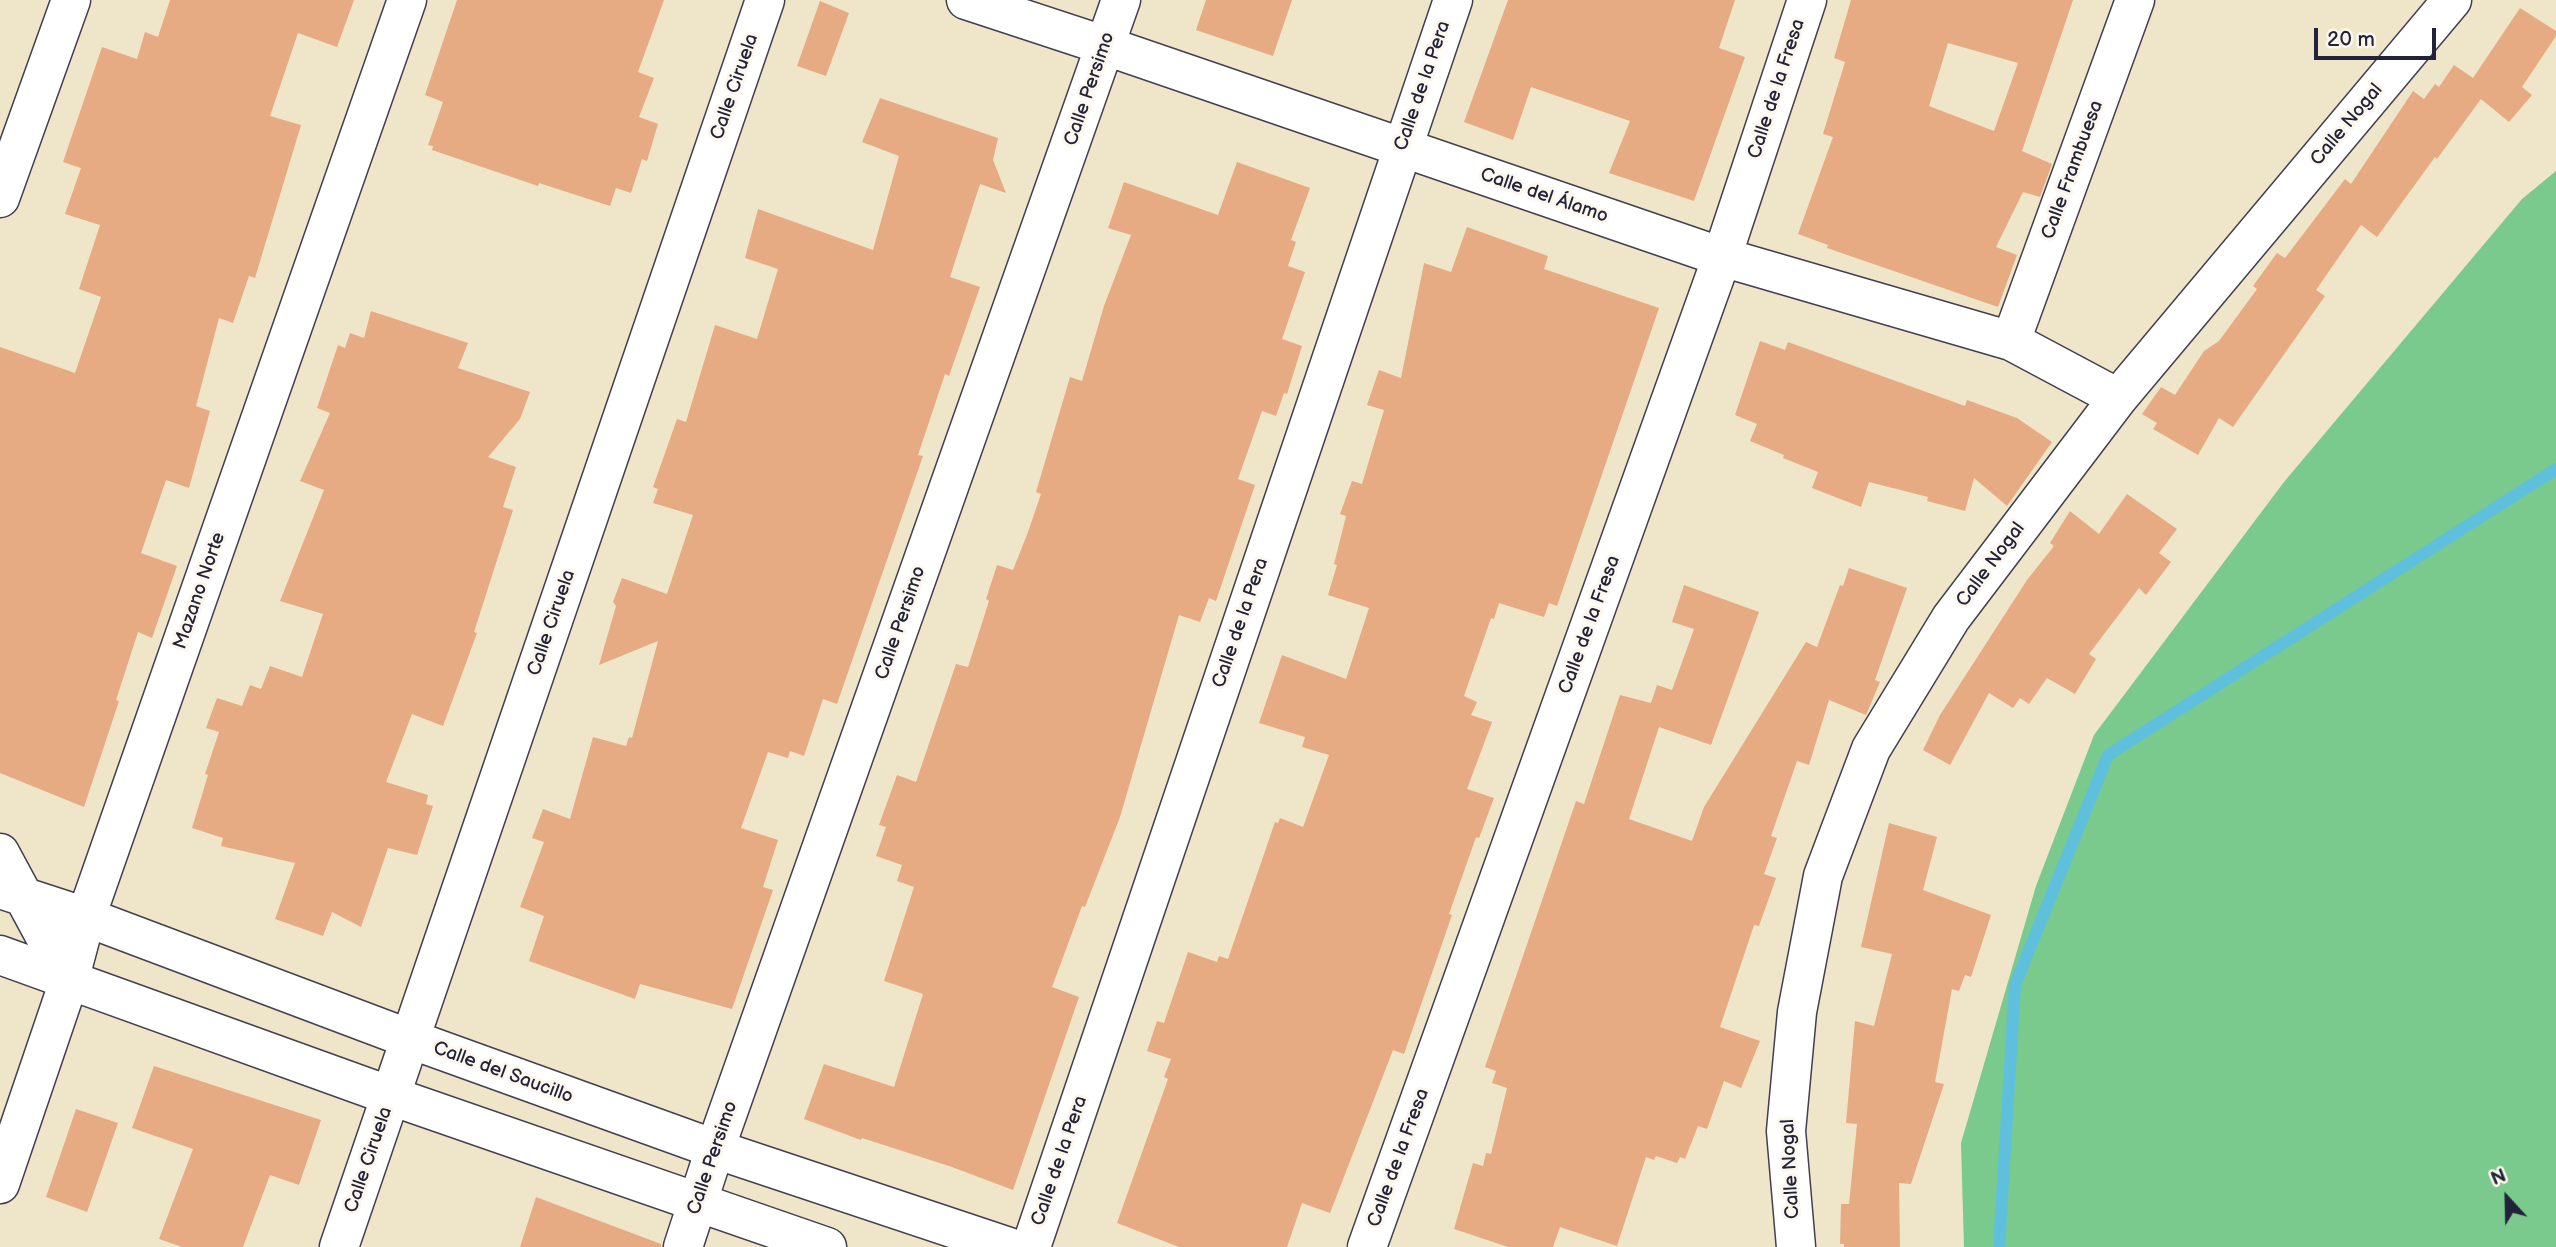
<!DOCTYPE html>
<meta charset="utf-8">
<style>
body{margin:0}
#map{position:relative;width:2556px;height:1247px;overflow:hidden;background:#efe5c9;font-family:"Balsamiq Sans",sans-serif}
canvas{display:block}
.north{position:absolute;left:2472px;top:1163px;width:70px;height:70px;-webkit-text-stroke:5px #fbf7ec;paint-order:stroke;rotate:338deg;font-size:19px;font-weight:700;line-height:28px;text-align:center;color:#22223b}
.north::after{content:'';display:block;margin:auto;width:24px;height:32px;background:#22223b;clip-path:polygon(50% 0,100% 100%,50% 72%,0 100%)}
.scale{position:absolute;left:2314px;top:28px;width:122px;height:32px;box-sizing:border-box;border:4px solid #22223b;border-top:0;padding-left:9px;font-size:21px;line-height:24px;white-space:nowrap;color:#22223b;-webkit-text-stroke:5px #fbf7ec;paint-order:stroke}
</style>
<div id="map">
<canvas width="2556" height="1247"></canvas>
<div class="north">N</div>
<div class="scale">20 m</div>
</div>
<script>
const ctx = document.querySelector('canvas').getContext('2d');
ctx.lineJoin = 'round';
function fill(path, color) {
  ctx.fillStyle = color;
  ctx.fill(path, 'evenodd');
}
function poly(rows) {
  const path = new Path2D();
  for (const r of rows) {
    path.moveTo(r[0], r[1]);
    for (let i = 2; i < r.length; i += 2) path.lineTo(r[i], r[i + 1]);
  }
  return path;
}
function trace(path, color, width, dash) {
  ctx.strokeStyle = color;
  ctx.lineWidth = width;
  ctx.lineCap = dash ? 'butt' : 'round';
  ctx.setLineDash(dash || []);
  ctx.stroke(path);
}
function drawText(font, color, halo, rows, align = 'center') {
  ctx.font = font + ' "Balsamiq Sans",sans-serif';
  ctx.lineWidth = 6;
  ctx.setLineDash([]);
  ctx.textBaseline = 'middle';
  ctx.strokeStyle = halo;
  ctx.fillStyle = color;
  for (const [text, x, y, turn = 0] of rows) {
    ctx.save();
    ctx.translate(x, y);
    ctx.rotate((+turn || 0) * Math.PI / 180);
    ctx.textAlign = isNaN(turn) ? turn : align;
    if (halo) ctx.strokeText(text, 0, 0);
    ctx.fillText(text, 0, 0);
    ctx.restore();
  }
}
fill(poly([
 [2556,171,2556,1247,1964,1247,1961,1143,2036,886,2094,735,2284,482,2522,199]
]), '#79ca8c');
trace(poly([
 [1999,1247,2015,985,2108,755,2556,469]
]), '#5ec0dc', 12);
fill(poly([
 [170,0,354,0,337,47,298,33,270,116,301,125,255,278,249,276,233,323,219,318,196,406,210,411,189,488,166,480,141,553,177,566,152,638,138,632,116,700,119,701,84,807,0,773,0,347,75,373,101,297,79,289,100,225,65,214,81,168,63,162,102,47,137,59,145,32,158,37],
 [457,0,664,0,638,72,654,78,639,117,658,124,647,161,642,159,631,193,616,188,610,206,539,183,538,186,432,150,433,146,428,145,443,102,425,95],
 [1206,0,1292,0,1273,56,1196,30],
 [1508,0,1735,0,1719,48,1745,57,1694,201,1609,173,1630,121,1531,87,1513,140,1464,122],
 [1851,0,2073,0,2022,151,2052,164,2040,197,2023,192,1996,247,2017,255,1998,307,1827,248,1828,245,1798,234,1833,137,1823,134,1845,62,1834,58],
 [1948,43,2018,63,1994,131,1929,106],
 [820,1,849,13,826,76,797,66],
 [2520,8,2556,31,2556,36,2522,87,2532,95,2509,122,2481,99,2437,159,2435,157,2377,237,2361,225,2316,290,2325,296,2233,427,2219,418,2198,455,2153,429,2157,423,2142,414,2161,387,2175,395,2204,351,2219,341,2257,289,2253,286,2277,253,2285,258,2345,179,2351,184,2413,91,2424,99,2435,84,2439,87,2454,65,2473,78],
 [880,98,998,138,993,160,1006,193,980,184,950,277,980,287,949,376,945,374,918,455,923,456,837,704,823,699,804,756,790,751,788,758,768,752,741,828,778,840,763,887,773,890,732,1009,640,984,635,999,529,961,544,916,520,907,544,842,532,838,543,809,570,819,593,737,626,746,629,737,632,738,658,641,599,665,616,606,613,602,622,578,667,594,693,515,653,503,658,489,653,487,677,419,686,422,715,325,757,339,778,269,745,258,758,209,873,250,899,156,862,142],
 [1237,162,1310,188,1291,240,1296,242,1288,266,1305,272,1282,339,1302,346,1287,394,1284,393,1276,416,1262,411,1238,479,1255,485,1216,601,1209,598,1200,622,1179,615,1120,817,1085,907,1082,906,1052,987,1079,997,1013,1190,952,1167,862,1138,861,1140,804,1119,824,1064,894,1087,923,994,884,981,914,887,897,881,902,865,876,856,886,827,879,825,897,775,916,782,956,664,968,667,989,601,986,599,997,565,1013,570,1028,532,1041,494,1036,492,1070,377,1082,381,1104,306,1131,235,1108,228,1124,182,1218,215],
 [1467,227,1548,256,1544,269,1659,308,1557,606,1549,603,1544,617,1499,603,1494,619,1491,618,1464,696,1477,702,1471,715,1492,722,1467,789,1494,798,1479,838,1476,837,1449,914,1452,915,1404,1054,1393,1050,1330,1213,1302,1203,1287,1247,1179,1247,1117,1223,1168,1079,1164,1077,1171,1059,1147,1051,1157,1021,1164,1023,1188,952,1217,962,1219,956,1228,959,1275,822,1278,823,1280,818,1303,827,1329,755,1302,747,1305,737,1259,723,1282,655,1346,679,1369,608,1328,595,1337,565,1334,564,1346,516,1340,514,1352,481,1362,484,1384,410,1367,405,1379,370,1401,378,1424,263,1451,272],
 [371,311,468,343,458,368,530,392,520,419,488,457,516,467,503,507,513,510,474,632,477,633,443,726,412,714,386,782,428,795,426,804,433,806,417,855,388,848,361,927,332,912,323,936,275,919,295,863,221,846,223,838,192,828,208,775,205,774,219,732,206,728,217,698,242,706,250,685,261,689,270,666,302,677,323,614,280,601,324,490,300,481,330,413,317,408,338,345,345,348,350,333,364,338],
 [1760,341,1785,350,1788,342,1965,406,1967,400,2017,418,2052,442,2007,506,1974,478,1965,511,1927,501,1928,497,1869,482,1861,507,1812,488,1818,472,1783,458,1784,455,1750,441,1757,424,1735,415],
 [2127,494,2177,529,2159,553,2171,562,2146,595,2139,588,2089,654,2096,659,2075,694,2047,678,2029,704,2020,698,2013,708,1989,693,1950,765,1923,750,1940,715,2027,580,2054,546,2050,543,2070,511,2099,534],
 [1849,568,1907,588,1875,680,1880,682,1866,715,1829,700,1809,765,1797,761,1771,836,1777,838,1764,874,1776,878,1759,926,1754,925,1720,1027,1760,1041,1741,1088,1724,1081,1707,1129,1698,1126,1685,1159,1680,1157,1677,1163,1656,1156,1654,1160,1646,1157,1617,1246,1560,1227,1553,1247,1508,1247,1454,1229,1473,1163,1483,1166,1486,1153,1491,1154,1507,1088,1492,1083,1496,1071,1485,1067,1576,801,1584,804,1620,695,1651,703,1657,685,1672,690,1694,629,1672,622,1684,585,1759,612,1711,745,1659,727,1629,819,1692,841,1704,807,1806,642,1817,647,1840,585,1843,586],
 [1889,823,1937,837,1923,890,1991,915,1971,977,1965,975,1959,991,1952,989,1935,1082,1944,1084,1911,1184,1899,1183,1900,1247,1844,1247,1844,1244,1840,1244,1841,1204,1849,1204,1857,1124,1846,1123,1855,1021,1874,1026,1892,954,1861,947],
 [154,1066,321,1120,299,1185,270,1175,243,1247,182,1247,159,1239,193,1149,132,1128],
 [76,1109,118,1123,87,1212,46,1197],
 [536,1197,661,1244,661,1247,520,1247]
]), '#e7ab84');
const street = poly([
 [966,0,1106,46,1722,257,2011,341,2118,398],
 [0,198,71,0],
 [2011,341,2135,0],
 [0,1184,69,981,86,917,407,0],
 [339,1247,765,0],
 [683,1247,715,1149,1121,0],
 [1031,1247,1453,0],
 [1367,1247,1722,257,1807,0],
 [1796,1247,1786,1131,1797,1012,1823,876,1871,749,1951,618,2118,398,2452,0]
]);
const secondary = poly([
 [0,853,69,981],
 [0,889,86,917,410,1039,715,1149,1009,1247],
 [0,955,391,1096,827,1247]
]);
trace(street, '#413f50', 41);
trace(secondary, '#413f50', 41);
trace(street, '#fff', 38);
trace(secondary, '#fff', 38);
drawText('19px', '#22223b', '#fbf7ec', [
 ["Calle de la Pera",1423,86,-71],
 ["Calle Ciruela",735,87,-71],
 ["Calle Persimo",1090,89,-71],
 ["Calle de la Fresa",1777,89,-72],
 ["Calle Nogal",2347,125,-50],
 ["Calle Frambuesa",2073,170,-70],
 ["Calle del Álamo",1544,196,19],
 ["Calle Nogal",1991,565,-53],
 ["Mazano Norte",200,591,-71],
 ["Calle Ciruela",552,623,-71],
 ["Calle Persimo",901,623,-71],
 ["Calle de la Pera",1241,623,-71],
 ["Calle de la Fresa",1590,625,-70],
 ["Calle del Saucillo",503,1073,20],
 ["Calle Persimo",713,1158,-71],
 ["Calle de la Fresa",1399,1158,-70],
 ["Calle Ciruela",369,1160,-71],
 ["Calle de la Pera",1060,1161,-71],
 ["Calle Nogal",1791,1169,-93]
]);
</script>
